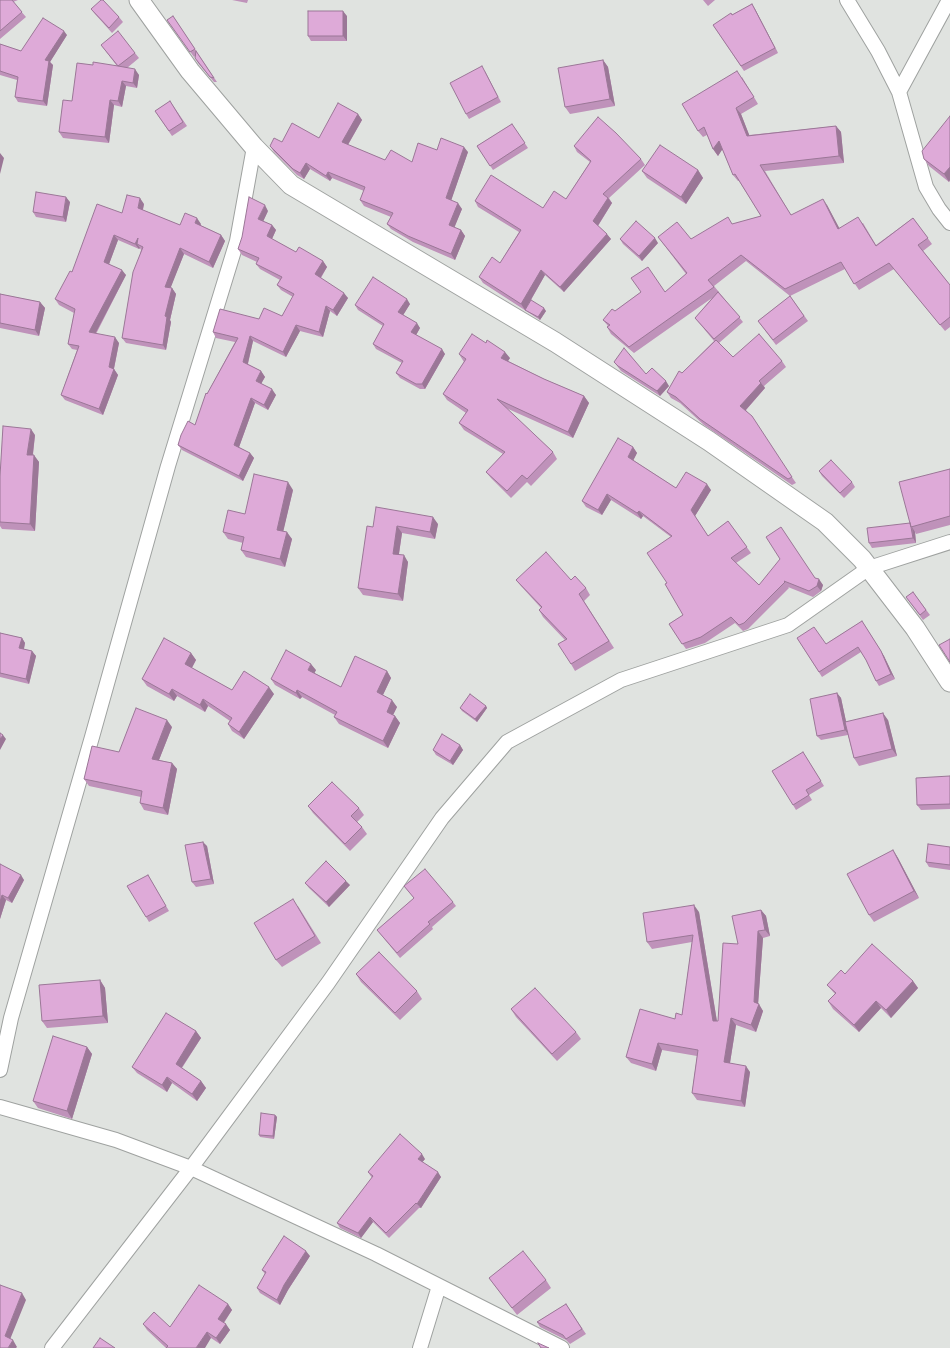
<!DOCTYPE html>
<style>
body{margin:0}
canvas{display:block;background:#e0e3e0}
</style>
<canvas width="950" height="1348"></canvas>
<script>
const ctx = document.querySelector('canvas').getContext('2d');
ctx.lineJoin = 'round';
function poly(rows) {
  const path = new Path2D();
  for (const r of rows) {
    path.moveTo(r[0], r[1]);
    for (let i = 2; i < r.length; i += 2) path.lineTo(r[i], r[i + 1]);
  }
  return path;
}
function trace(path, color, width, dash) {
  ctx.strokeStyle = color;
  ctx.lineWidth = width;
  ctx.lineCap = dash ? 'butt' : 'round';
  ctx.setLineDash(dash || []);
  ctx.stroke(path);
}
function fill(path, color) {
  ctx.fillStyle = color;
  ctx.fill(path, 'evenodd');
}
const street = poly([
 [847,0,878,51,899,92,926,187,939,209,950,223],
 [899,92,949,0],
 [0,1070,11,1018,92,737,168,466,237,241,254,147],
 [0,1107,116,1140,191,1168,376,1254,562,1348],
 [52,1348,191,1168,328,983,442,818,507,742,621,680,788,625,869,568,950,542],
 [420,1348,439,1286]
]);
const secondary = poly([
 [139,0,190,71,254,147,291,185,555,342,709,441,825,522,862,559,915,628,950,682]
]);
trace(street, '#9fa2a0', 16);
trace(secondary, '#9fa2a0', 21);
trace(street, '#fff', 14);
trace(secondary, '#fff', 19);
fill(poly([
 [0,0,18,0,13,2,26,17,0,39],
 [232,0,248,0,247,3],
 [703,0,715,0,708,6],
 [752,4,755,9,778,53,744,71,713,25],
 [91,9,119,17,123,22,112,33,95,14],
 [173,16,217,82,214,82,198,63,195,58,195,56,194,57,167,20],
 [347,16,347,41,311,41,308,36],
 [67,35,50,62,53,65,47,106,18,102,15,97,17,80,0,75,0,44,21,51],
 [101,45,135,53,139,58,127,68,139,75,137,88,126,86,122,107,114,105,109,143,63,138,59,132,72,101,93,65,117,66],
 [603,60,608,67,615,106,570,114,565,107],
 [485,71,501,102,469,119,466,114],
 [742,77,758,104,741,114,749,135,836,126,841,132,844,163,765,171,791,215,827,205,839,228,863,223,876,245,913,218,932,244,923,251,950,285,950,327,945,331,894,269,859,290,845,269,790,296,746,261,714,286,743,322,719,343,733,357,782,361,786,367,764,386,765,388,746,410,796,483,792,485,704,425,680,403,671,398,667,392,682,373,714,341,695,318,712,298,634,353,611,334,607,327,608,326,603,320,641,292,665,292,686,274,658,237,691,239,733,224,761,216,739,181,738,181,733,175,722,149,718,156,713,149,707,135,703,137,698,131],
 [170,101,187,126,172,136,155,111],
 [358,114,362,120,348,145,385,160,412,162,437,150,468,152,451,200,462,209,454,227,461,230,465,236,455,260,413,242,391,229,387,224,391,217,364,206,360,200,364,191,332,178,330,181,310,169,304,179,297,175,274,152,270,146,282,142,319,138],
 [950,116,950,180,949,182,929,166,924,159],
 [512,124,528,148,493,170,477,146],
 [574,146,641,159,645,165,609,198,612,203,598,226,611,239,564,292,545,275,527,307,546,311,540,320,483,283,479,277,500,263,519,232,478,207,475,201,543,208,566,199,590,162,577,152],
 [698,170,703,178,686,204,647,178,642,171],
 [70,202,66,222,36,217,33,212],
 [144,204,143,210,180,225,201,224,200,225,221,235,225,241,213,268,184,254,170,288,172,288,176,294,170,320,171,322,166,350,126,343,122,338,141,250,140,248,139,249,118,240,109,264,126,275,96,334,119,343,114,369,118,375,103,415,65,400,61,395,77,350,72,349,68,344,74,313,59,305,55,299,72,272,122,213],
 [268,211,263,221,272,225,276,230,272,239,296,252,323,261,327,267,321,278,348,298,337,316,330,311,323,337,300,331,286,357,253,341,248,364,261,371,265,377,261,383,276,395,268,410,255,403,239,447,250,453,254,458,243,481,182,450,178,445,195,425,207,394,235,342,216,338,213,332,259,319,282,316,293,297,281,290,277,285,280,280,260,269,256,264,257,262,242,255,238,249],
 [620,239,658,243,642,261,623,244],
 [0,294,40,302,45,308,39,336,0,328],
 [790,296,808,321,776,345,758,321],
 [410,304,403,315,420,328,416,335,445,354,425,389,420,389,400,378,396,373,402,363,376,349,373,344,383,326,358,310,355,305],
 [459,354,510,358,508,361,544,379,584,396,589,403,573,438,506,408,553,452,557,459,531,486,527,482,511,498,491,478,486,472,503,454,464,430,459,423,466,413,447,400,443,394,464,362],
 [614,362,646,374,669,386,660,396,621,371],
 [35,435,33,455,39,462,35,531,2,529,0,526,0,476],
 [633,447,637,453,633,460,676,488,711,490,695,516,708,536,728,521,751,553,736,563,759,585,815,578,823,585,821,591,813,597,788,587,789,588,748,629,743,631,735,623,705,643,686,649,669,624,683,615,667,583,671,537,643,516,641,519,611,500,602,515,586,507,582,501],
 [950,469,950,525,916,534,915,532,916,543,872,548,869,543,910,523],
 [819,471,852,482,855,487,844,498,822,476],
 [293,490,283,531,292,539,285,567,246,557,241,550,243,543,228,539,223,532,245,514],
 [438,524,435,539,402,533,399,554,408,562,403,601,363,595,358,588,373,527],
 [516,580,571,580,586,588,590,595,584,601,614,648,575,671,571,664,565,640,543,617,539,610,541,608,521,586],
 [913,592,930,615,923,620,906,597],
 [862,621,884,656,895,679,879,686,876,681,866,660,861,652,822,677,797,638,826,644],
 [0,633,22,638,25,643,24,649,32,651,36,656,29,684,0,677],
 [191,653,196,660,192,668,232,690,274,694,244,739,232,731,228,724,230,721,208,706,205,712,177,696,174,701,147,686,142,679],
 [316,670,314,673,341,687,387,671,391,678,383,695,397,707,393,715,395,716,400,723,388,748,339,724,334,717,335,715,302,697,300,699,275,685,271,679],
 [837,693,841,698,846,722,888,720,897,756,859,766,854,758,848,735,821,740,817,736],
 [486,706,487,708,477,722,462,711,460,708],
 [172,727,159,760,172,763,177,769,168,815,144,810,140,803,141,797,89,786,84,779,119,752],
 [460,745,463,750,453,765,436,755,433,750],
 [803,752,824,786,809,795,812,800,796,810,793,805],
 [950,776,950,809,921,810,917,805],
 [308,806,359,808,364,815,357,822,362,827,367,834,350,851,313,813],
 [207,846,214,884,196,887,192,882],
 [950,847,950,870,929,867,926,862],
 [893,850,898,858,919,898,874,922,869,915],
 [0,864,24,880,12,903,6,900,0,919],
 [148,875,169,911,149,922,146,917],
 [305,883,350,885,329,907,309,888],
 [404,886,453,902,456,906,432,927,433,929,400,958,377,930,414,898],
 [298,906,321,943,282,967,276,960],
 [761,910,766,916,770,936,763,938,758,1004,763,1011,756,1032,736,1025,730,1063,750,1072,745,1107,697,1100,692,1093,697,1056,662,1050,656,1071,631,1063,626,1057,682,1015,692,942,652,949,647,942,699,912,717,1021,718,1021,738,944],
 [356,974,417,991,422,999,400,1020,361,982],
 [845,974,913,981,918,988,891,1018,881,1008,859,1032,833,1009,828,1001,835,994,827,985],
 [100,980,105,988,108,1023,47,1028,42,1021],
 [511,1009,576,1032,581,1039,557,1061,516,1017],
 [196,1031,201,1038,182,1068,201,1081,206,1088,197,1101,172,1083,167,1092,137,1073,132,1067],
 [87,1047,92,1054,72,1119,38,1108,33,1101],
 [275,1115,277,1117,274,1139,260,1137,259,1135],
 [425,1159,422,1162,441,1177,421,1208,419,1208,389,1238,373,1222,361,1238,340,1228,337,1223,372,1178,368,1172],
 [310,1256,288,1290,280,1305,260,1293,257,1288,265,1274,262,1270],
 [489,1278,546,1280,551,1288,517,1315],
 [228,1304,232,1310,224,1323,230,1330,220,1344,211,1338,166,1348,147,1330,143,1324,170,1327],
 [566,1304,586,1334,570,1344,566,1340,540,1327,537,1322]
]), '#bf92ba');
fill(poly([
 [752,4,755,9,778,53,775,48],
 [343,11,347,16,347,41,343,36],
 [64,31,67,35,50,62,53,65,47,106,43,101,45,60],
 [603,60,608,67,615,106,610,99],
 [135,69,139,75,137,88,133,83],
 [122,81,126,86,122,107,118,101],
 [110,100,114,105,109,143,105,137],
 [736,108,741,114,752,142,747,136],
 [358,114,362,120,346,148,342,142],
 [836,126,841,132,844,163,839,156],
 [719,141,724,147,718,156,713,149],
 [464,147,468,152,450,204,446,198],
 [0,153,4,158,0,174],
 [306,163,310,169,304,179,300,173],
 [950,167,950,180,949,182,944,174],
 [698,170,703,178,686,204,681,197],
 [328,172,332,178,330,181,326,176],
 [66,197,70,202,66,222,63,217],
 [140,198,144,204,142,213,138,208],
 [608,198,612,203,597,227,593,221],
 [823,199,827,205,843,235,838,229],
 [458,203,462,209,453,231,449,225],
 [265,205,268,211,262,224,258,219],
 [197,218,201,224,199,229,195,223],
 [272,225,276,230,271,241,267,236],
 [461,230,465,236,455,260,451,254],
 [607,234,611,239,564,292,560,287],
 [114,235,118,240,108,267,104,262],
 [221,235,225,241,213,268,209,262],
 [138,238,137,244,140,248,139,249,135,244],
 [655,238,658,243,642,261,639,256],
 [180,248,184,254,169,292,165,287],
 [323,261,327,267,319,280,315,274],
 [122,270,126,275,93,338,89,332],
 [541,270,545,275,525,310,521,304],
 [172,288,176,294,170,320,171,322,166,350,163,345,165,316],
 [344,293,348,298,337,316,333,310],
 [407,299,410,304,402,317,398,312],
 [40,302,45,308,39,336,35,330],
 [326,306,330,311,323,337,319,332],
 [544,308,546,311,540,320,538,317],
 [417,323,420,328,415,337,411,332],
 [296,325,300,331,286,357,283,352],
 [250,336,253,341,247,367,243,362],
 [115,337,119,343,113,373,109,367],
 [442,349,445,354,425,389,422,384],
 [505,352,510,358,506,364,501,358],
 [114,369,118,375,103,415,99,409],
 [261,371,265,377,260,386,256,381],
 [666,381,669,386,660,396,657,391],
 [761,383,765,388,744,412,740,406],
 [272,389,276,395,268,410,264,405],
 [584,396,589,403,573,438,568,432],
 [251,398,255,403,238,450,234,445],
 [31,429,35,435,32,461,27,455],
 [633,447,637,453,632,463,628,457],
 [250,453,254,458,243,481,239,476],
 [34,455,39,462,35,531,30,524],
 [288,482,293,490,282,537,277,530],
 [707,484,711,490,695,516,691,510],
 [607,494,611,500,602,515,598,510],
 [639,511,643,516,641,519,637,513],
 [433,517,438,524,435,539,430,532],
 [397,526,402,533,398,560,393,554],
 [912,527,915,532,916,543,913,538],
 [287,532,292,539,285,567,280,559],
 [404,555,408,562,403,601,398,594],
 [819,579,823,585,821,591,817,586],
 [865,626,884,656,895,679,891,674],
 [22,638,25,643,23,653,19,648],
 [32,651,36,656,29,684,26,679],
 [191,653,196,660,190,671,185,664],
 [311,664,316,670,313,676,308,670],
 [387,671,391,678,381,699,377,692],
 [269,687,274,694,244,739,239,732],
 [172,689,177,696,174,701,169,694],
 [297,690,302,697,300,699,296,693],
 [837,693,841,698,849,735,845,730],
 [203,699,208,706,205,712,200,705],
 [392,700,397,707,391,719,387,712],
 [486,706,487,708,477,722,475,719],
 [883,713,888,720,897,756,892,749],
 [395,716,400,723,388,748,383,741],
 [167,720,172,727,157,765,152,759],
 [3,735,6,739,0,750,0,739],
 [460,745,463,750,453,765,450,761],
 [172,763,177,769,168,815,163,808],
 [203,842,207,846,214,884,211,879],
 [893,850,898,858,919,898,914,891],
 [21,875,24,880,12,903,8,898],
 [346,881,350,885,329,907,326,902],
 [2,895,6,900,0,919,0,902],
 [694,905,699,912,718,1028,713,1021],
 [761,910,766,916,770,936,765,930],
 [758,931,763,938,758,1005,759,1004,763,1011,756,1032,751,1025,754,1002],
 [100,980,105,988,108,1023,103,1016],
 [913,981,918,988,891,1018,886,1010],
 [876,1001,881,1008,859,1032,854,1025],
 [731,1018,736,1025,729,1069,724,1062],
 [196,1031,201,1038,180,1070,176,1064],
 [658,1043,662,1050,656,1071,652,1064],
 [87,1047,92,1054,72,1119,67,1111],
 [746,1066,750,1072,745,1107,741,1101],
 [167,1077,172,1083,167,1092,162,1085],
 [201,1081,206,1088,197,1101,192,1094],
 [275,1115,277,1117,274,1139,273,1136],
 [422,1154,425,1159,421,1164,418,1159],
 [438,1172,441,1177,421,1208,417,1204],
 [370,1217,373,1222,361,1238,358,1233],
 [306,1251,310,1256,288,1290,280,1305,277,1300,284,1285],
 [22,1293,26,1300,9,1342,5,1336],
 [228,1304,232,1310,222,1325,218,1319],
 [226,1324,230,1330,220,1344,216,1338],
 [207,1332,211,1338,205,1348,196,1348],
 [13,1340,17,1347,16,1348,8,1348]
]), '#9b7797');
const building = poly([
 [0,0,12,0,22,12,0,31,0,0],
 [101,0,103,0,119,17,109,28,91,9,101,0],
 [752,4,775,48,741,66,713,25,731,13,732,15,752,4],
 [308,11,343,11,343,36,308,36,308,11],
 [173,16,195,49,190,52,167,20,173,16],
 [43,18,64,31,45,60,49,61,43,101,15,97,18,77,0,71,0,44,21,51,43,18],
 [118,31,135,53,118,66,135,69,133,83,122,81,118,101,110,100,105,137,59,132,63,100,72,101,77,63,93,65,93,62,118,66,101,45,118,31],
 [196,51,214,78,210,77,195,58,196,51],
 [603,60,610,99,565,107,558,68,603,60],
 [482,66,498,97,466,114,450,83,482,66],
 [737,71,754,97,736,108,747,136,836,126,839,156,760,165,791,215,823,199,838,229,858,217,876,246,913,218,928,238,918,245,950,285,950,317,940,325,889,263,854,284,841,262,785,289,741,255,708,280,714,287,629,347,607,327,610,325,603,320,612,309,615,311,641,292,631,278,648,267,665,292,687,273,658,237,677,222,691,239,728,217,732,224,761,216,735,174,733,175,719,141,713,149,704,127,698,131,682,104,737,71],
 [170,101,183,122,169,131,155,111,170,101],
 [338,103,358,114,342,142,385,160,391,150,412,162,418,143,437,150,441,138,464,147,446,198,458,203,449,225,461,230,451,254,408,236,387,224,393,213,360,200,365,187,328,172,326,176,306,163,300,173,293,169,270,146,274,138,282,142,292,123,319,138,338,103],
 [950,116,950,167,944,174,924,159,922,151,950,116],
 [598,117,616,133,641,159,603,194,608,198,593,221,607,234,560,287,541,270,521,304,479,277,492,257,500,263,521,230,475,201,491,175,543,208,554,191,566,199,591,161,574,146,598,117],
 [512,124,525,143,490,166,477,146,512,124],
 [660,145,698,170,681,197,642,171,660,145],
 [36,192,66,197,63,217,33,212,36,192],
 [127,195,140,198,138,208,180,225,185,213,197,218,195,223,221,235,209,262,180,248,165,287,172,288,165,316,167,317,163,345,122,338,133,272,143,247,137,244,138,238,135,244,114,235,104,262,122,270,89,332,115,337,109,367,114,369,99,409,61,395,79,346,68,344,75,309,55,299,70,271,72,272,97,204,122,213,127,195],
 [249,197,265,205,258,219,272,225,267,236,296,252,299,247,323,261,315,274,344,293,333,310,326,306,319,332,296,325,283,352,250,336,243,362,261,371,256,381,272,389,264,405,251,398,234,445,250,453,239,476,178,445,181,435,188,421,195,425,206,393,207,394,238,338,213,332,220,309,259,319,264,308,282,316,294,294,277,285,282,277,256,264,259,258,238,249,242,237,249,197],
 [636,221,655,238,639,256,620,239,636,221],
 [373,277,407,299,398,312,417,323,411,332,442,349,422,384,416,384,396,373,403,361,373,344,384,324,355,305,373,277],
 [718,292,740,317,714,339,695,318,718,292],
 [0,294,40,302,35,330,0,323,0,294],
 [790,296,804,316,773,340,758,321,790,296],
 [531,300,544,308,538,317,525,310,531,300],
 [472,334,486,343,487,340,505,352,501,358,544,379,584,396,568,432,497,399,553,452,527,479,522,475,507,491,486,472,505,452,459,423,468,410,443,394,466,359,459,354,472,334],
 [759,334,782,361,759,381,761,383,740,406,752,416,792,477,788,479,700,419,676,397,667,392,679,371,682,373,716,340,733,357,759,334],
 [624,348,646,374,652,368,666,381,657,391,618,366,614,362,624,348],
 [3,426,31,429,27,455,34,455,30,524,0,522,0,476,3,426],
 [618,438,633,447,628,457,676,488,686,472,707,484,691,510,708,536,728,521,747,547,731,558,759,585,780,559,766,537,781,527,815,578,819,579,817,586,809,591,784,581,785,582,744,623,739,625,731,617,701,637,682,644,669,624,683,615,665,584,667,583,647,553,672,536,639,511,637,513,607,494,598,510,582,501,618,438],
 [831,460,852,482,840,493,819,471,831,460],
 [950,469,950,516,911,527,899,482,950,469],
 [254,474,288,482,277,530,287,532,280,559,241,550,244,537,223,532,228,510,245,514,254,474],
 [376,507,433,517,430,532,397,526,393,554,404,555,398,594,358,588,367,526,373,527,376,507],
 [910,523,911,527,913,538,869,543,867,528,910,523],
 [546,552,571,580,575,576,586,588,579,594,609,641,571,664,558,644,567,639,539,610,542,607,516,580,546,552],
 [913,592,926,610,920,615,906,597,913,592],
 [862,621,881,651,891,674,876,681,866,660,858,647,819,672,797,638,814,627,826,644,862,621],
 [0,633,22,638,19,648,32,651,26,679,0,673,0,633],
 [164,638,191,653,185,664,232,690,244,671,269,687,239,732,228,724,232,718,203,699,200,705,172,689,169,694,142,679,164,638],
 [950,639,950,662,939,645,950,639],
 [286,650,311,664,308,670,341,687,355,656,387,671,377,692,392,700,387,712,395,716,383,741,334,717,337,712,297,690,296,693,271,679,286,650],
 [837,693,845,730,817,736,810,699,837,693],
 [470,694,486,706,475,719,460,708,470,694],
 [136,708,167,720,152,759,172,763,163,808,140,803,142,791,84,779,92,746,119,752,136,708],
 [883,713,892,749,854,758,845,722,883,713],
 [0,733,3,735,0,739,0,733],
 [442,734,460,745,450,761,433,750,442,734],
 [803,752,821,781,806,790,809,795,793,805,772,771,803,752],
 [950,776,950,804,917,805,916,778,950,776],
 [332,782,359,808,351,816,362,827,345,844,308,806,332,782],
 [203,842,211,879,192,882,185,845,203,842],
 [928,844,950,847,950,865,926,862,928,844],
 [893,850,914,891,869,915,847,874,893,850],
 [326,861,346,881,326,902,305,883,326,861],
 [0,864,21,875,8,898,2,895,0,902,0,864],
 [425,869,453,902,428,922,430,924,397,953,377,930,414,898,404,886,425,869],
 [148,875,166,906,146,917,127,886,148,875],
 [293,899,315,936,276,960,254,923,293,899],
 [694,905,713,1021,718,1021,723,943,738,944,732,916,761,910,765,930,758,931,754,1002,759,1004,751,1025,731,1018,724,1062,746,1066,741,1101,692,1093,698,1050,658,1043,652,1064,626,1057,640,1009,675,1019,676,1013,682,1015,693,935,647,942,643,913,694,905],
 [872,944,913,981,886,1010,876,1001,854,1025,828,1001,836,993,827,985,841,970,845,974,872,944],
 [379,952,417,991,395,1013,356,974,379,952],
 [100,980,103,1016,42,1021,39,985,100,980],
 [535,988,576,1032,552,1054,511,1009,535,988],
 [166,1013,196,1031,176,1064,201,1081,192,1094,167,1077,162,1085,132,1067,166,1013],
 [53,1036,87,1047,67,1111,33,1101,53,1036],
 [261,1113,275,1115,273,1136,259,1135,261,1113],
 [400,1134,422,1154,418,1159,438,1172,417,1204,416,1203,386,1233,370,1217,358,1233,337,1223,373,1176,368,1172,400,1134],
 [284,1236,306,1251,284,1285,277,1300,257,1288,266,1272,262,1270,284,1236],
 [523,1251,546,1280,512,1308,489,1278,523,1251],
 [0,1285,22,1293,5,1336,13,1340,8,1348,0,1348,0,1285],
 [199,1285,228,1304,218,1319,226,1324,216,1338,207,1332,196,1348,166,1348,168,1346,143,1324,154,1312,170,1327,199,1285],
 [566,1304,582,1329,566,1339,563,1335,537,1322,566,1304],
 [100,1338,115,1348,93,1348,100,1338],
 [538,1343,549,1348,541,1348,538,1343]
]);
fill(building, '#deaad8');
trace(building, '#9b7797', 1);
</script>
